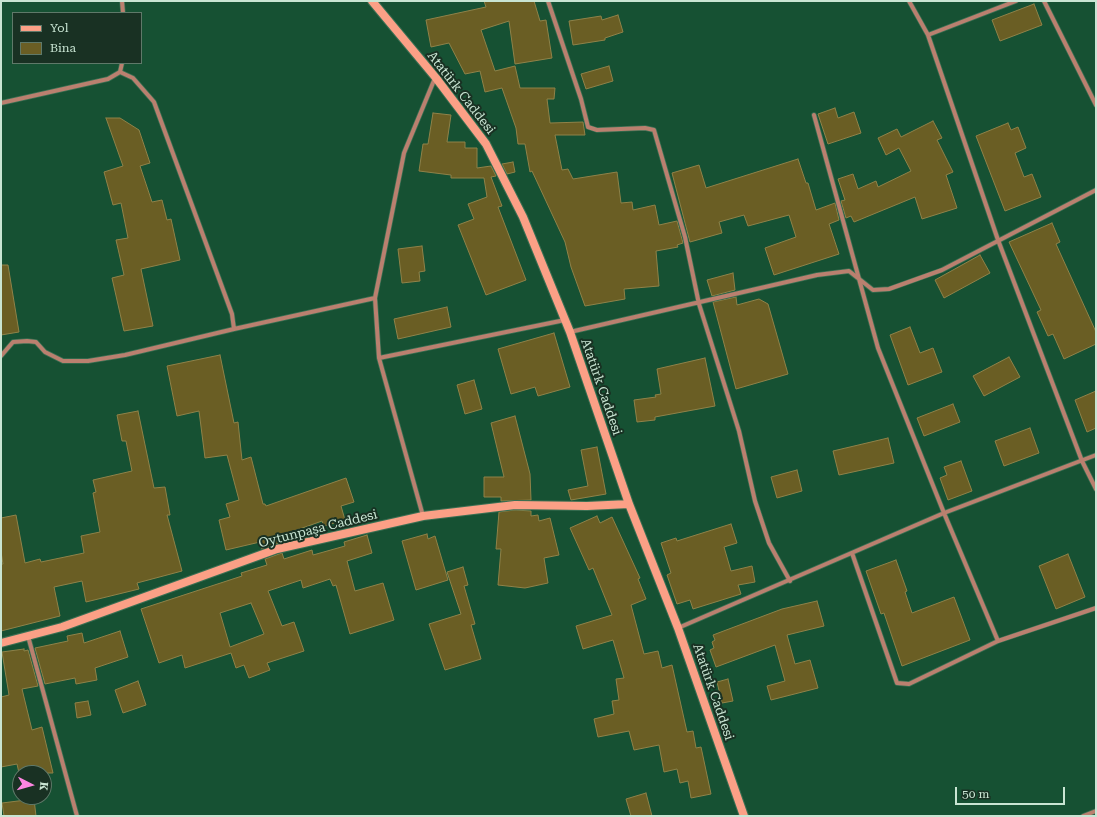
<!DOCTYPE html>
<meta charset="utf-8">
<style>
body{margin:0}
#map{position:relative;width:1097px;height:817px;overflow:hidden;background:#165133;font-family:"Roboto Serif",serif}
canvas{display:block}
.frame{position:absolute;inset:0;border:2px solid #c9e5d3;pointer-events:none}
.legend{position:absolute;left:12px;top:12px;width:130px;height:52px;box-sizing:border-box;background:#193123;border:1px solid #5f7969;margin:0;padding:5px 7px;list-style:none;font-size:12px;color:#c9e5d3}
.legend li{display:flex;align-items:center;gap:8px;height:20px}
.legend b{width:20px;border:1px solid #5f7969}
.north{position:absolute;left:12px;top:765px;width:40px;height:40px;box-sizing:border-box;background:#193123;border:1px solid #5f7969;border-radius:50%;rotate:96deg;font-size:11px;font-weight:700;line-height:16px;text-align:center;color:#c9e5d3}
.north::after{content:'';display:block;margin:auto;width:14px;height:18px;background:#fd86e1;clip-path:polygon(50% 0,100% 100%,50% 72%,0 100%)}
.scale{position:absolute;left:955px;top:787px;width:110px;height:18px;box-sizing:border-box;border:2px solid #c9e5d3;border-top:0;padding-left:5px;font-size:12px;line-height:14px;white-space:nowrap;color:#c9e5d3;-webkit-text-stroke:3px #193123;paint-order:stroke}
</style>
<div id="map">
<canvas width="1097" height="817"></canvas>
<div class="frame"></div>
<ul class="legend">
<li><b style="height:5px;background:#fba086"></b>Yol</li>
<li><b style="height:11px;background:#6a5e24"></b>Bina</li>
</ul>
<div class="north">K</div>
<div class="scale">50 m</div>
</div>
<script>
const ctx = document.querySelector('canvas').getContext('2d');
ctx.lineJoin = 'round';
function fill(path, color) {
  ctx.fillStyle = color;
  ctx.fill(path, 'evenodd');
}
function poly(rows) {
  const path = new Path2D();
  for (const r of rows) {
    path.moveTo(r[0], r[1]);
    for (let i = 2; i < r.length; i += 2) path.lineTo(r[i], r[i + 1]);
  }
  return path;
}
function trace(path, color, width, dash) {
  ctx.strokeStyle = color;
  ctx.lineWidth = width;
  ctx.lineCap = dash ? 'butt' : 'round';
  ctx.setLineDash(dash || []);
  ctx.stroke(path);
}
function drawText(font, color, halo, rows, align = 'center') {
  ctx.font = font + ' "Roboto Serif",serif';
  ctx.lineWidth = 4;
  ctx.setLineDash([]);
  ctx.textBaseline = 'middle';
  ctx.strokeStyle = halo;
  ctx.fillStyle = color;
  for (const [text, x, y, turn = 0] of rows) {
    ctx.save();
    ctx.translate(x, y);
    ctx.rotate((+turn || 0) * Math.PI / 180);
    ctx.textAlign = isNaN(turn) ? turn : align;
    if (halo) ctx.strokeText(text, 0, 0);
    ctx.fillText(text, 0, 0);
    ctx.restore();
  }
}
const building = poly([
 [484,1,534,1,540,21,546,20,552,58,515,64,509,21,481,30,495,71,515,66,520,88,555,88,554,99,547,99,550,123,583,122,585,135,555,135,562,170,568,169,573,179,617,172,621,203,632,202,633,210,655,205,659,225,677,221,683,243,677,245,678,247,656,251,659,286,624,289,625,299,585,306,571,267,565,242,532,171,530,172,525,144,518,144,516,128,502,88,485,92,480,71,465,74,449,43,431,47,426,20,486,7,484,1],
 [1034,4,1042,25,1000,41,992,20,1034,4],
 [618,15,623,32,605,38,605,40,573,45,569,21,601,16,602,20,618,15],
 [609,66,613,81,586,89,581,74,609,66],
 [835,108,838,118,854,112,861,133,828,144,818,114,835,108],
 [433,113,451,115,447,142,465,142,465,148,477,148,477,168,491,166,496,176,491,177,502,206,498,207,526,280,486,295,458,225,474,219,468,204,487,197,484,178,451,178,451,175,419,171,423,144,428,144,433,113],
 [106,118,120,118,139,130,150,163,140,166,152,202,162,200,167,220,171,219,180,260,141,269,153,326,124,331,112,278,124,275,116,240,128,238,121,203,113,205,104,172,123,166,106,118],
 [933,121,942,138,937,140,953,172,946,175,957,208,922,219,915,197,854,222,851,216,846,218,841,201,845,200,838,179,853,174,858,189,876,181,878,187,911,171,899,148,886,155,878,138,897,129,901,137,933,121],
 [1008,123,1011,130,1018,127,1026,148,1015,153,1024,177,1032,174,1041,197,1005,211,976,136,1008,123],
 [798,159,806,183,808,183,816,210,835,203,839,220,829,224,839,254,774,275,765,248,796,237,789,215,748,226,744,215,719,222,722,233,690,242,672,173,699,165,706,188,798,159],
 [513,162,515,172,507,174,502,164,513,162],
 [1052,223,1060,242,1056,244,1096,332,1096,344,1064,359,1053,334,1048,336,1037,312,1041,310,1009,242,1052,223],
 [422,246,425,271,419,272,420,281,402,283,398,249,422,246],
 [980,255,990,273,944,298,935,280,980,255],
 [1,265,8,265,19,332,1,335,1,265],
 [733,273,735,290,712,296,707,280,733,273],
 [736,297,737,305,759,299,768,304,788,374,736,389,713,302,736,297],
 [447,307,451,327,398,339,394,319,447,307],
 [910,327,920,353,933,348,942,372,908,385,890,335,910,327],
 [554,333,570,387,538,396,535,387,511,394,498,349,554,333],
 [220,355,234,423,238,422,242,460,251,457,263,504,265,504,266,506,346,478,354,502,341,506,345,520,324,526,322,521,277,537,279,543,262,549,260,542,226,550,219,520,230,517,226,504,239,500,227,455,205,458,199,411,177,416,167,366,220,355],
 [1009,357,1020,377,984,396,973,376,1009,357],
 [705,358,715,406,655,417,655,420,637,422,634,400,656,397,655,395,661,394,657,369,705,358],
 [474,380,482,409,465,414,457,385,474,380],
 [1096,391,1096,428,1087,432,1075,400,1096,391],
 [953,404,960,422,924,436,917,418,953,404],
 [138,411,154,488,165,487,170,515,167,515,182,571,137,583,139,589,86,602,82,581,54,587,60,616,1,631,1,564,3,564,1,552,1,518,16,515,25,563,40,559,41,562,84,553,81,536,100,532,93,493,96,492,93,480,132,471,126,441,122,441,117,415,138,411],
 [515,416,530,474,531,500,501,501,501,497,484,497,484,477,504,477,491,423,515,416],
 [1030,428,1039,453,1004,466,995,441,1030,428],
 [888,438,894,463,839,475,833,451,888,438],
 [597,447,606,494,571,500,568,490,588,486,581,450,597,447],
 [961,461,972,491,948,500,940,478,947,475,944,467,961,461],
 [797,470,802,491,777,498,771,477,797,470],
 [515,510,531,511,531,516,538,515,539,521,550,518,559,555,544,558,548,583,525,588,498,585,501,549,496,549,499,512,515,510],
 [597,516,600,523,612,517,640,578,638,579,646,599,631,605,644,654,658,651,662,668,672,665,687,732,693,731,696,748,701,747,711,794,691,798,688,781,680,783,677,769,664,772,659,745,634,750,629,731,598,737,594,719,614,714,612,701,619,700,616,679,624,678,613,640,583,649,576,626,612,615,593,568,589,570,570,528,597,516],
 [731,524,737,543,724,547,731,571,752,566,755,582,738,585,741,594,693,609,690,600,677,604,667,575,671,573,661,543,676,538,677,541,731,524],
 [427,534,428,539,435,536,448,580,416,590,402,541,427,534],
 [367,535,372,553,347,561,355,591,383,583,394,620,350,634,336,585,333,586,330,579,303,588,301,580,268,591,282,626,294,622,304,651,267,663,270,670,249,678,244,665,236,668,231,653,185,668,182,655,159,663,141,609,242,576,241,573,267,565,265,559,279,554,282,553,284,559,312,550,313,555,345,546,344,542,367,535],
 [251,603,264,634,230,647,220,613,251,603],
 [1068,554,1085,597,1056,609,1039,566,1068,554],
 [896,560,907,591,905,592,912,613,954,597,970,640,902,666,884,613,881,614,866,571,896,560],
 [463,567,468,585,464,586,475,624,471,625,481,659,445,670,429,624,461,614,447,572,463,567],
 [817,601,824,626,787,635,795,664,810,660,818,688,771,700,767,686,785,681,775,645,716,667,710,650,714,648,712,642,715,640,713,635,782,609,817,601],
 [120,631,128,657,95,668,97,680,76,684,75,678,45,684,35,648,68,641,67,636,82,633,84,643,120,631],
 [24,649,24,651,28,650,38,686,22,689,32,730,42,727,53,773,19,773,17,764,1,767,1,697,9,695,2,652,24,649],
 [728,679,733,701,722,703,717,682,728,679],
 [138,681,146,705,123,713,115,690,138,681],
 [88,701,91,715,77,718,75,703,88,701],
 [646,793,652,816,631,816,626,799,646,793],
 [34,799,36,816,4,816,2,803,34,799]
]);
fill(building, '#6a5e24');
trace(building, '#8f8249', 1);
const street = poly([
 [122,1,123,13],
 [548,1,581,99,588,127,597,130,645,128,654,130,685,237,699,304,739,431,755,501,769,543,790,581],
 [909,1,928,35],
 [1016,1,928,35,998,240,1082,461,1096,489],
 [1044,1,1096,105],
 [120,72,133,78,154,102,232,314,234,329,375,298],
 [1,103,108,79,120,72,122,63],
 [814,115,878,348,944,513,998,641],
 [570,332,817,275,849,271,873,290,889,289,942,270,1096,190],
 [1,356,13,342,27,341,36,342,45,352,63,361,88,361,125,355,234,329],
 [379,358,565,320],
 [423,516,379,358,375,298,404,153,435,78],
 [852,553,897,683,909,684,998,641,1096,608],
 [678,628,944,513,1096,455],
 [28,636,77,816],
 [1083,816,1096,811]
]);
const secondary = poly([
 [372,1,436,78,486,144,523,217,570,332,629,504,678,628,744,816],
 [1,643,62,627,277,549,423,516,515,505,587,506,629,504]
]);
trace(street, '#3a6f53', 5.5);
trace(secondary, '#3a6f53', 10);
trace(street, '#ba806f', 4);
trace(secondary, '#fba086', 8);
drawText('13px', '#c9e5d3', '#193123', [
 ["Atatürk Caddesi",461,93,52],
 ["Atatürk Caddesi",601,387,71],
 ["Oytunpaşa Caddesi",318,529,-14],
 ["Atatürk Caddesi",713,692,71]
]);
</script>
